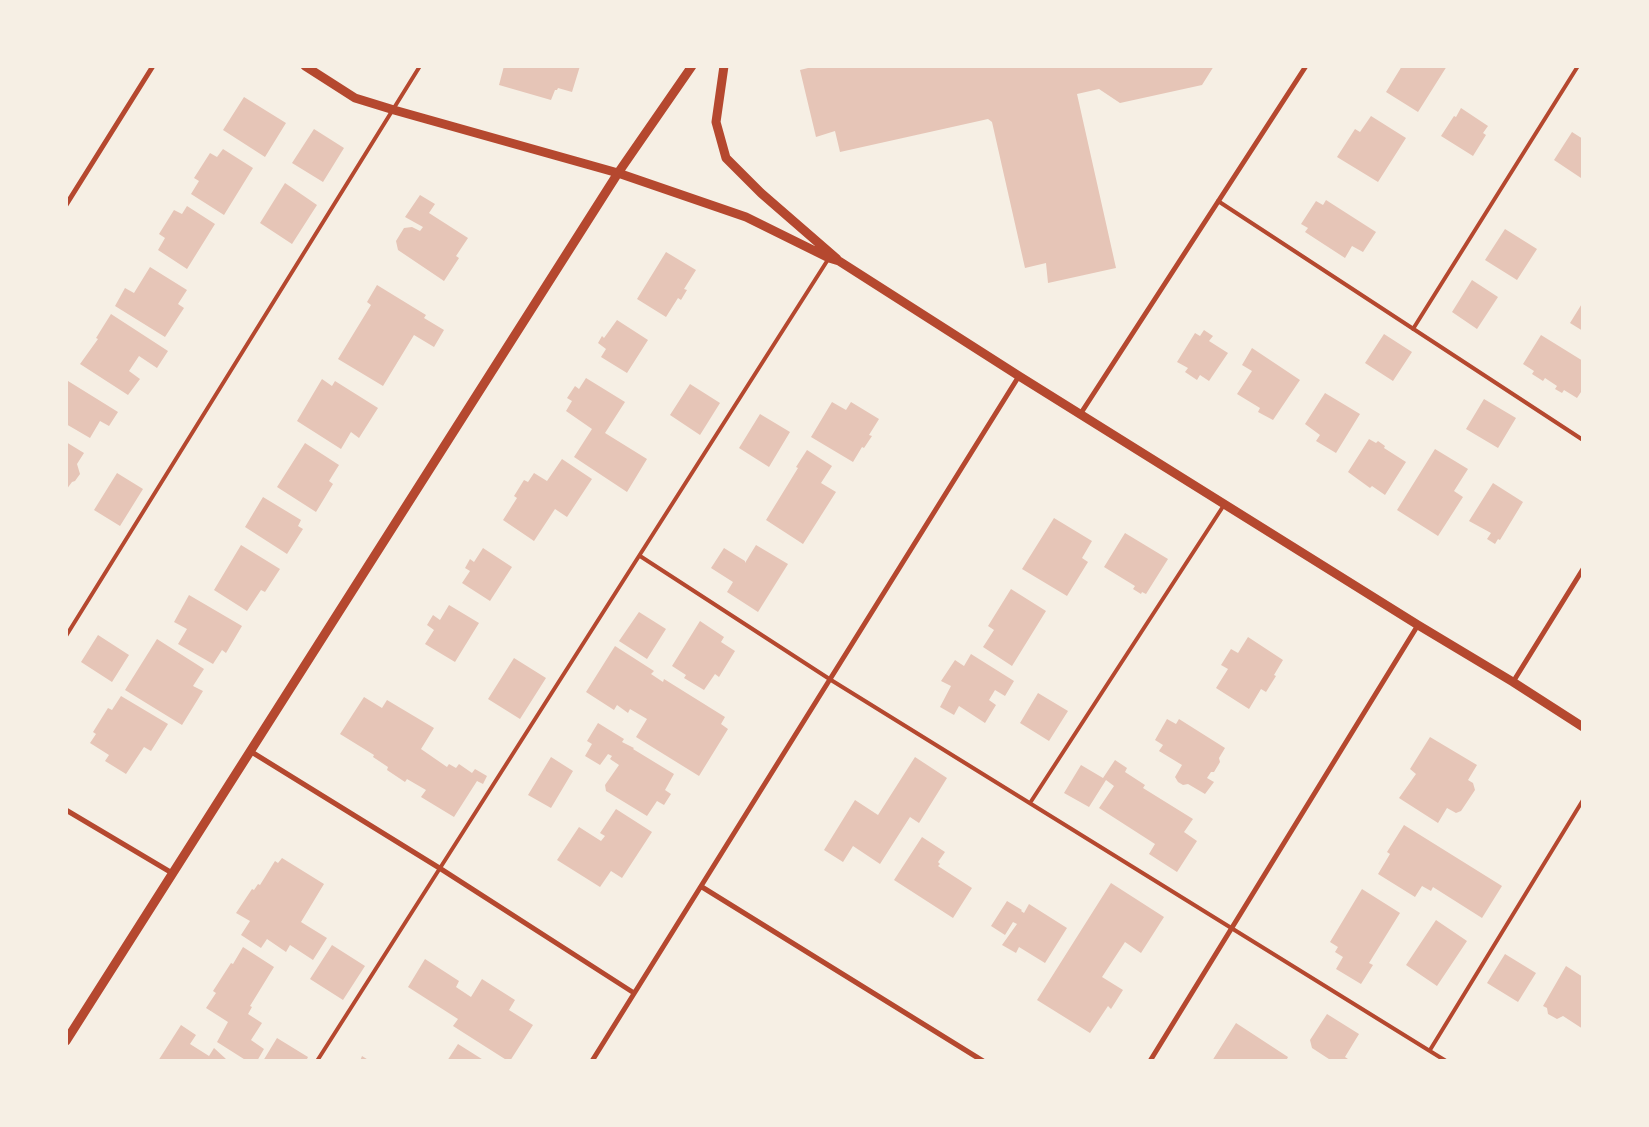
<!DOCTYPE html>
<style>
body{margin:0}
#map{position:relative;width:1649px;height:1127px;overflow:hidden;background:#f6efe4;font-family:"Titillium Web",sans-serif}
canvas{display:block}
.frame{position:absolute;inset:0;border:68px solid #f6efe4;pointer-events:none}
</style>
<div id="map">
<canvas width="1649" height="1127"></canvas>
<div class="frame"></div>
</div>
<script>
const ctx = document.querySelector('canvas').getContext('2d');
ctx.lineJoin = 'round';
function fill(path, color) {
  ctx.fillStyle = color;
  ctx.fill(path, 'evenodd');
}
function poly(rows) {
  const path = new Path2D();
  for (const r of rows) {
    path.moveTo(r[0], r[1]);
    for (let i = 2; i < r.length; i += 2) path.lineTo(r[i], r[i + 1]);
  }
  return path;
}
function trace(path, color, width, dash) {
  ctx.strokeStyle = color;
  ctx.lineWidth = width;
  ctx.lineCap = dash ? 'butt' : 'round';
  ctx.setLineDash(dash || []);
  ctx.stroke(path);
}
fill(poly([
 [504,66,580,66,572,92,558,88,557,90,555,90,551,100,499,85],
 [816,66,1214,66,1202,85,1120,103,1099,89,1077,94,1116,268,1048,283,1046,263,1025,268,992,122,988,119,840,152,835,131,816,137,800,70],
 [1402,66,1447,66,1418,112,1386,92],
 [244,97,286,123,265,157,223,130],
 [1461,108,1488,126,1483,133,1486,135,1473,156,1441,136,1454,116,1456,117],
 [1371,116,1406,138,1378,182,1337,157,1355,129,1360,132],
 [314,129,344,148,323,182,292,163],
 [1572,132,1583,139,1583,176,1581,178,1554,160],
 [223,149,253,168,224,215,191,194,199,181,194,178,210,153,217,157],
 [285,183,317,205,292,244,260,223],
 [420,195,435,204,429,213,468,238,456,256,459,258,444,281,398,250,396,241,404,228,412,227,420,231,423,227,405,217],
 [1326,200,1376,232,1363,252,1352,246,1345,258,1305,232,1308,228,1301,224,1316,201,1323,205],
 [187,206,215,224,187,269,158,250,165,238,159,234,174,210,182,214],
 [1505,229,1537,249,1517,280,1485,260],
 [666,252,696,270,684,289,687,290,681,300,678,298,666,317,637,299],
 [150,267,187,290,178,304,184,308,165,337,115,306,125,288,134,293],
 [1472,280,1498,297,1477,329,1452,312],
 [377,285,426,315,424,318,444,330,434,347,414,335,383,386,338,359,371,305,367,302],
 [1583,302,1583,331,1570,323],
 [111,314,168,351,157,368,139,356,129,371,140,379,128,395,80,364,98,339,96,338],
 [617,320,648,340,627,373,601,357,606,349,598,343,602,336,604,338],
 [1204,330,1213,336,1209,341,1228,353,1209,381,1200,375,1197,380,1185,372,1188,368,1177,362,1195,333,1200,336],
 [1384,334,1412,352,1393,381,1365,363],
 [1541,335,1583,361,1583,389,1577,398,1564,390,1562,393,1555,389,1557,386,1545,378,1543,381,1532,374,1534,371,1523,364],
 [1252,348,1300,380,1273,420,1258,412,1260,408,1237,394,1252,371,1242,365],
 [586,378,625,402,605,433,647,459,627,492,574,457,592,429,566,411,572,401,567,398,575,386,579,389],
 [322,379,332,386,335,381,378,408,359,438,351,432,341,449,297,421],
 [68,381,118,412,109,426,100,421,90,438,66,424,66,384],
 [690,384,720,403,700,435,670,415],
 [1325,393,1360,414,1336,453,1316,441,1320,435,1305,424],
 [1484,399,1516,418,1498,448,1466,429],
 [832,402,846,410,851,402,879,419,869,435,872,436,864,448,862,447,853,462,811,437],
 [760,414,790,432,769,467,739,448],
 [1369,439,1376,443,1378,441,1385,446,1384,448,1406,462,1385,495,1372,486,1370,488,1348,472],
 [66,442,84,453,77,464,80,474,75,481,72,482,66,490],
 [305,443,339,465,329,481,333,484,316,512,277,487],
 [1435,449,1468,469,1454,491,1463,497,1438,536,1397,510],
 [807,450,832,466,821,483,836,492,803,544,766,520,798,468,796,467],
 [562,459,592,479,567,517,555,509,534,541,503,520,517,498,514,496,524,480,528,482,534,473,547,481],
 [117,473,143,489,120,526,94,510],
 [1493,483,1523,502,1500,540,1498,539,1495,544,1487,539,1491,533,1469,521],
 [263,497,301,520,298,526,303,529,287,554,245,527],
 [1054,518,1092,541,1082,558,1088,562,1067,596,1022,569],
 [1125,533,1168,559,1146,594,1142,592,1141,594,1133,589,1135,586,1104,567],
 [241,545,280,569,265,592,261,590,247,611,214,590],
 [756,545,788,564,758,612,727,592,733,582,711,568,724,548,745,561,745,563],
 [483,548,512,567,490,601,462,583,470,571,465,568,470,559,474,562],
 [1011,589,1046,611,1012,666,983,647,994,630,988,626],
 [189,595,242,626,226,653,222,650,213,664,178,644,187,629,174,622],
 [449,605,479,623,455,662,425,644,434,630,427,625,433,615,440,620],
 [639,612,666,629,647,659,619,641],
 [700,621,724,637,721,642,735,651,719,677,715,674,704,690,684,678,686,675,672,666],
 [98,635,129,655,112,682,81,662],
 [1248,637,1283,660,1274,675,1276,676,1266,692,1261,689,1249,709,1216,688,1228,669,1221,665,1231,649,1238,653],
 [157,639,204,669,193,686,203,691,182,725,125,690],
 [615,646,654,671,651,674,663,682,664,679,725,717,721,724,728,729,699,776,636,737,647,719,630,709,628,713,617,705,614,710,586,692],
 [971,654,1014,681,1005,696,995,690,989,700,996,705,985,723,959,706,954,715,940,707,951,686,941,681,955,660,964,666],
 [514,658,546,678,520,719,488,699],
 [1038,693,1068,711,1049,741,1020,723],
 [121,696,168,724,151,751,144,747,126,774,105,761,109,755,90,743,96,734,93,732,108,708,112,710],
 [364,697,382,708,387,700,434,728,421,749,447,767,449,764,456,768,459,764,472,773,475,769,487,776,483,784,477,781,454,817,421,797,426,790,407,779,405,782,387,770,388,767,373,757,374,755,340,734],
 [1167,719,1176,724,1179,719,1225,748,1219,758,1220,762,1214,772,1211,772,1207,778,1214,782,1205,794,1188,784,1183,785,1178,782,1175,777,1182,765,1159,751,1163,745,1155,740],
 [598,723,624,739,622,742,634,748,633,749,674,774,665,790,671,794,664,805,657,801,647,816,606,791,605,785,619,765,610,759,612,756,608,754,600,765,585,756,592,744,587,741],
 [1430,737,1477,765,1468,780,1473,783,1475,790,1461,811,1456,813,1447,808,1438,823,1399,798,1416,774,1410,769],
 [551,757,573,771,551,808,528,795],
 [915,757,947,778,919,823,910,817,880,864,853,846,843,862,824,850,855,800,878,815],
 [1115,760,1127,768,1125,772,1145,785,1143,788,1193,819,1184,832,1197,841,1177,872,1149,854,1155,844,1099,808,1114,786,1106,780,1089,807,1064,793,1081,765,1103,778],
 [616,809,652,832,622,878,611,871,600,887,557,860,579,827,601,841,605,836,600,833],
 [1404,825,1502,886,1482,918,1433,887,1431,891,1422,886,1415,897,1378,874,1390,854,1387,852],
 [922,837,945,852,938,862,940,864,938,866,972,888,953,918,894,880],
 [282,858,324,884,301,922,327,938,313,960,290,945,286,952,267,939,261,948,241,935,250,921,236,913,252,889,254,890,258,884,260,885,275,861,278,863],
 [1111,883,1164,917,1141,953,1125,942,1102,977,1123,990,1111,1009,1108,1006,1090,1033,1037,1000],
 [1362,889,1400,913,1369,963,1373,965,1361,984,1336,969,1343,957,1335,952,1338,947,1330,942],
 [1007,901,1022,910,1021,911,1024,913,1029,904,1067,928,1045,963,1019,947,1016,953,1002,945,1017,924,1013,922,1005,935,991,926],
 [1436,920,1467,941,1437,986,1406,965],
 [332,945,365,966,343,1000,310,979],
 [243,947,274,967,250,1006,252,1007,248,1014,262,1023,251,1040,264,1049,257,1061,247,1061,217,1042,228,1022,206,1008,216,993,213,991,231,963,233,964],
 [1505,954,1536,973,1518,1002,1487,983],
 [425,959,459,981,456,987,471,997,482,979,515,1000,509,1010,533,1025,510,1061,508,1061,453,1026,458,1019,408,987],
 [1566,966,1583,977,1583,1029,1563,1016,1557,1019,1548,1014,1547,1008,1543,1006],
 [1327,1014,1359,1034,1345,1057,1351,1061,1332,1061,1312,1048,1310,1040],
 [1236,1023,1288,1057,1286,1061,1212,1061],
 [181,1025,196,1035,190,1044,209,1056,214,1048,226,1059,225,1061,158,1061],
 [277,1038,308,1057,306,1061,263,1061],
 [458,1044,485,1061,447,1061],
 [362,1056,370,1061,360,1061]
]), '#e6c5b7');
trace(poly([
 [1218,201,1583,440],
 [1413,329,1578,66],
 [640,556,831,680,1446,1061],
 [66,636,420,66],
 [1030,803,1224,505],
 [1430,1050,1583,800],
 [317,1061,829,258]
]), '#b5482f', 4);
trace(poly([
 [66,205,153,66],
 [1081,413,1306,66],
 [1513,682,1583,569],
 [250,751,441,869,634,993],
 [66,810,172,873],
 [702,887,983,1061],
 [592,1061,1019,376],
 [1150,1061,1418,625]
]), '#b5482f', 5);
trace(poly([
 [305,66,355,98,394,110,618,173,746,217,829,258,839,261,1019,376,1418,625,1513,682,1583,727],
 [724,66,716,122,726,158,761,193,837,259],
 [66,1041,618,173,692,66]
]), '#b5482f', 9);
</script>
